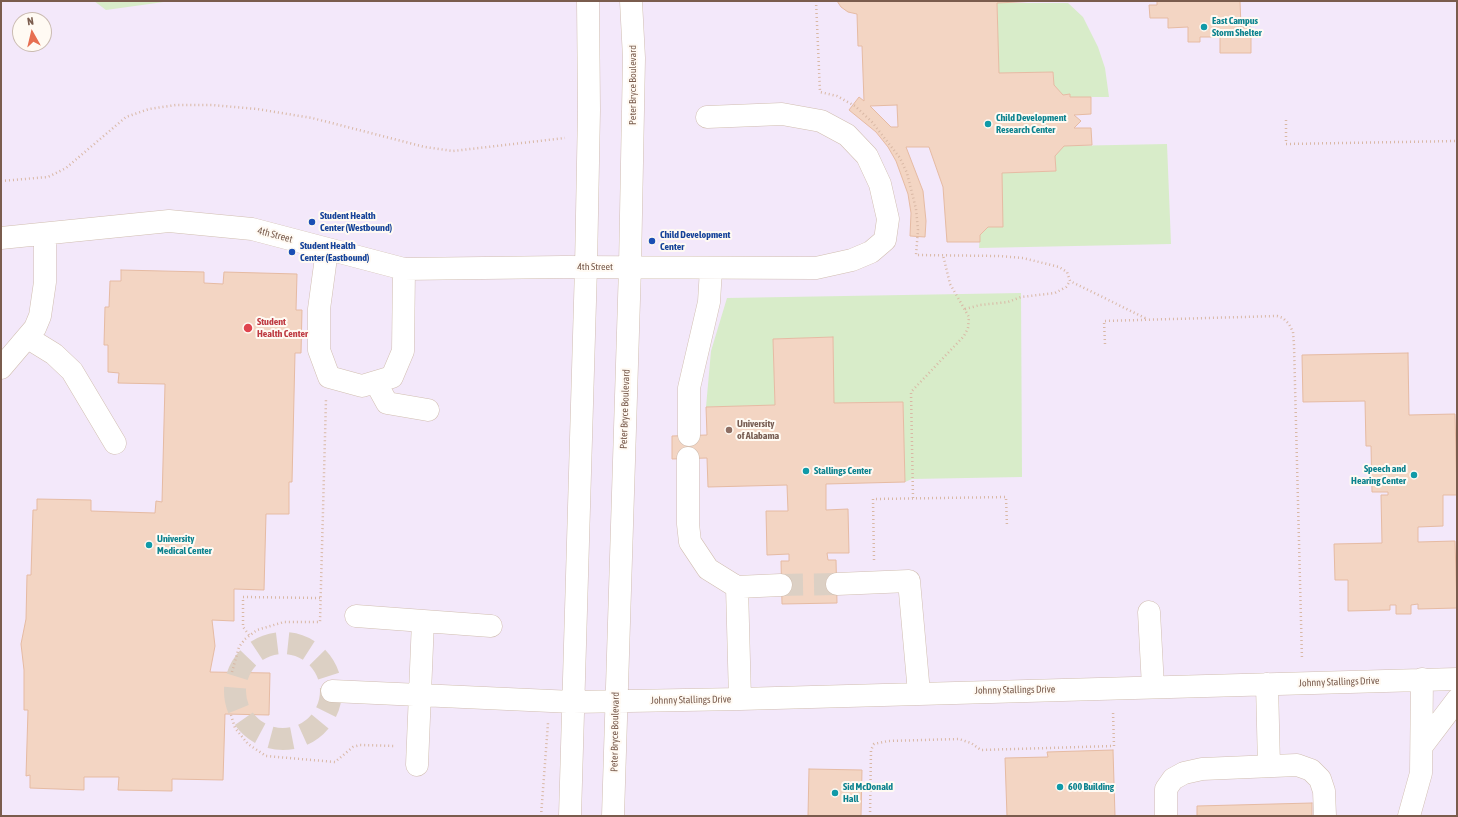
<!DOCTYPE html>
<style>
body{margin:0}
#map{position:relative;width:1458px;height:817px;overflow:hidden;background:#fdf6ec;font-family:"Asap Condensed",sans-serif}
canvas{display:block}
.frame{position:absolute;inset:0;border:2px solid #7a5c4d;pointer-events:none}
.north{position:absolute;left:12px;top:12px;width:40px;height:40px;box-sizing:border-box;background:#fffaf3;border:1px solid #cabbb1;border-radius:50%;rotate:352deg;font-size:11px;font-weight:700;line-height:16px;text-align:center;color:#7a5c4d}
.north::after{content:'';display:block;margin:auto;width:14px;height:18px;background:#e76f51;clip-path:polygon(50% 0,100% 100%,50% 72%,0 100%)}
</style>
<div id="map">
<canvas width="1458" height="817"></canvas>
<div class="frame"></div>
<div class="north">N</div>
</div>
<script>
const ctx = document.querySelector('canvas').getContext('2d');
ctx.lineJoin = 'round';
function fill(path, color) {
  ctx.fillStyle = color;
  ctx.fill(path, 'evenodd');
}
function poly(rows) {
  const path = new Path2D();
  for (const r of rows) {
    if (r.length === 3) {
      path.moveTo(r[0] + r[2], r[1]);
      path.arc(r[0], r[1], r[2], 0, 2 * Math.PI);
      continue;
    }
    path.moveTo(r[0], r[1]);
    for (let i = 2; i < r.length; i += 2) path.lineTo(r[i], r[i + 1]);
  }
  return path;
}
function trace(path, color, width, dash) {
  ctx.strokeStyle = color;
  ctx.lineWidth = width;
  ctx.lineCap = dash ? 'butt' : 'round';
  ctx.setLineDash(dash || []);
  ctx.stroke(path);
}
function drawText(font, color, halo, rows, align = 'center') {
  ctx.font = font + ' "Asap Condensed",sans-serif';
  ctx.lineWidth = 4;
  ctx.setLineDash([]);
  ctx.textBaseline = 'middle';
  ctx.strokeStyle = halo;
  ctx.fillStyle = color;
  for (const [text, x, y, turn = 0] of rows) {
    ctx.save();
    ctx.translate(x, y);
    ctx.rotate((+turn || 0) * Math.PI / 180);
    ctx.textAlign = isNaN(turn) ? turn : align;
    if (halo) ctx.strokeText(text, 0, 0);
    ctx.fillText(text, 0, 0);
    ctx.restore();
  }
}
fill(poly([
 [1,1,1457,1,1457,816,1,816],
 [20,20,44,20,44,44,20,44]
]), '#f3e8fa');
fill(poly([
 [94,1,171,1,106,10],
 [997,3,1068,3,1083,17,1098,47,1105,68,1109,97,1070,97,1070,94,1063,95,1054,85,1053,72,999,73],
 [1167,144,1171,244,979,248,980,235,1002,173,1056,171,1055,156,1064,146],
 [1021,293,1022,477,912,479,905,482,903,402,834,403,833,337,773,339,775,405,706,407,711,351,727,298]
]), '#d8ecc9');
const building = poly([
 [837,1,1038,1,997,3,999,73,1053,72,1054,85,1063,95,1070,94,1070,97,1091,97,1091,114,1074,115,1081,121,1074,128,1091,128,1092,145,1064,146,1055,156,1056,171,1002,173,1003,227,988,227,980,235,980,242,947,242,943,187,929,147,906,147,923,191,926,221,925,237,910,236,911,213,908,194,896,161,888,147,876,132,849,110,859,97,864,101,862,46,858,46,857,14,848,12,841,7,837,1],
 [897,105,898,127,891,127,870,106,897,105],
 [1157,1,1240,1,1241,27,1251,27,1251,53,1220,53,1220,37,1200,37,1200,42,1188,42,1188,27,1168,28,1168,18,1150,18,1149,5,1157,5,1157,1],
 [121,270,204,272,204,283,223,284,224,272,297,274,296,310,302,310,301,353,295,353,292,482,289,482,289,514,266,514,264,590,234,589,234,621,212,620,215,646,210,672,270,673,269,715,225,714,223,780,172,779,172,791,118,790,119,777,84,777,84,790,30,788,30,775,26,776,28,710,24,710,24,670,21,644,26,619,27,575,31,575,33,510,37,510,37,499,91,500,91,511,155,513,156,501,162,502,165,384,118,383,119,373,108,372,108,345,104,345,105,307,109,307,110,281,121,281,121,270],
 [833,337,834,403,903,402,905,482,826,484,826,510,848,509,849,553,827,553,828,560,836,560,837,603,782,604,781,561,789,561,789,554,767,555,766,511,788,511,787,485,708,487,707,458,672,459,672,436,707,435,706,407,775,405,773,339,833,337],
 [1408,353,1409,415,1455,414,1457,495,1443,495,1443,526,1418,527,1418,542,1455,541,1457,608,1418,609,1418,604,1411,605,1411,614,1396,614,1396,605,1390,605,1390,610,1348,611,1348,580,1335,580,1334,544,1382,543,1381,495,1388,495,1388,492,1372,492,1371,446,1366,446,1365,401,1303,402,1302,355,1408,353],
 [1113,750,1115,816,1007,816,1005,758,1048,757,1047,752,1113,750],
 [809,769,862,770,861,816,808,816,809,769],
 [1312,803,1312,816,1197,816,1197,806,1312,803]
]);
fill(building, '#f3d5c3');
trace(building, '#e6bba3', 1);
trace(poly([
 [781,585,837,584],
 [283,691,48]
]), '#dcd0c4', 22, [22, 11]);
const minor = poly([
 [1,238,169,221,252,229,404,269,563,267,816,268,852,260,871,252,885,240,888,219,880,184,867,156,847,135,821,121,782,114,707,117],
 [327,250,319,309,319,350,329,377,362,386,392,377,403,351,404,269],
 [28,338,54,354,72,371,115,443],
 [1,368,35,328,40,316,45,282,45,234],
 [376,383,387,403,428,410],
 [689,435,689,388,709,302,711,269],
 [688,458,688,524,690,542,708,569,737,587,740,699],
 [837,584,909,581,919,693],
 [737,587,781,585],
 [1149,612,1153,687],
 [356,616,491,626],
 [1267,684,1269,766],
 [332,691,573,702,740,699,1457,679],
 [1422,746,1457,700],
 [417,765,423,621],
 [570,816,586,267,589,110,588,1],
 [613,816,630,267,634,58,631,1],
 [1166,816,1166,789,1173,779,1184,773,1202,769,1297,765,1311,770,1320,779,1324,791,1325,816],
 [1409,816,1421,773,1422,679]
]);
trace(minor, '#d1beb0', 23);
trace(poly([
 [816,1,820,92,837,96,855,106,872,122,900,158,907,173,916,209,918,230,916,255,999,256,1023,258,1059,267,1067,272,1070,281,1147,319],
 [1286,120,1286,144,1457,141],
 [1,181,48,177,66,168,126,117,149,109,176,105,212,105,257,109,312,118,425,147,453,151,565,138],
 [965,309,980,305,1008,302,1021,297,1055,293,1066,287,1070,281],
 [1105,344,1104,321,1277,316,1283,318,1289,324,1293,332,1294,345,1302,660],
 [913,498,911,392,964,336,968,328,969,317,950,284,943,255],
 [874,560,873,499,1006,497,1007,527],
 [249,635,243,627,243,597,320,598],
 [232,672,239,647,245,639,257,630,284,622,320,622,326,399],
 [231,715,235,728,248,744,266,756,335,762,353,747,360,745,396,746],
 [541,816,548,723],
 [870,816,871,750,874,744,888,741,959,739,971,743,981,750,1114,746,1113,711]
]), '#d9b8a5', 2.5, [1, 3]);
trace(minor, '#fff', 22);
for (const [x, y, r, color] of [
 [1204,27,4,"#0f9aa8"],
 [988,124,4,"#0f9aa8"],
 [312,222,4,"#1a4fb4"],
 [652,241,4,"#1a4fb4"],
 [292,252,4,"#1a4fb4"],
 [248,328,5,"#e0444e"],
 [729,430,4,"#8d6e63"],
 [806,471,4,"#0f9aa8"],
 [1414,475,4,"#0f9aa8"],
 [149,545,4,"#0f9aa8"],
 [1060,787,4,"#0f9aa8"],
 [835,793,4,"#0f9aa8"]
]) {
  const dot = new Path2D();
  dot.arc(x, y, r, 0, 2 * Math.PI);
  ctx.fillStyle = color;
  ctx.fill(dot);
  trace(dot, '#fffaf3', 1.5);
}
drawText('bold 10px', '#0d838f', '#fffaf3', [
 ["East Campus",1212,21],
 ["Storm Shelter",1212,33],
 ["Child Development",996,118],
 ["Research Center",996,130],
 ["Speech and",1406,469,"right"],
 ["Hearing Center",1406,481,"right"],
 ["Stallings Center",814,471],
 ["University",157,539],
 ["Medical Center",157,551],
 ["Sid McDonald",843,787],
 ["Hall",843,799],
 ["600 Building",1068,787]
], 'left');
drawText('10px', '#7a5c4d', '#fffaf3', [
 ["Peter Bryce Boulevard",633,85,-90],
 ["4th Street",275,235,15],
 ["4th Street",595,267],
 ["Peter Bryce Boulevard",625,409,-88],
 ["Johnny Stallings Drive",1339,682,-2],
 ["Johnny Stallings Drive",1015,690,-1],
 ["Johnny Stallings Drive",691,700,-1],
 ["Peter Bryce Boulevard",615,732,-89]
]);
drawText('bold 10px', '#164399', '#fffaf3', [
 ["Student Health",320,216],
 ["Center (Westbound)",320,228],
 ["Child Development",660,235],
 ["Center",660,247],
 ["Student Health",300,246],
 ["Center (Eastbound)",300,258]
], 'left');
drawText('bold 10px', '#be3a42', '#fffaf3', [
 ["Student",257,322],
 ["Health Center",257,334]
], 'left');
drawText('bold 10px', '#785e54', '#fffaf3', [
 ["University",737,424],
 ["of Alabama",737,436]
], 'left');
</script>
